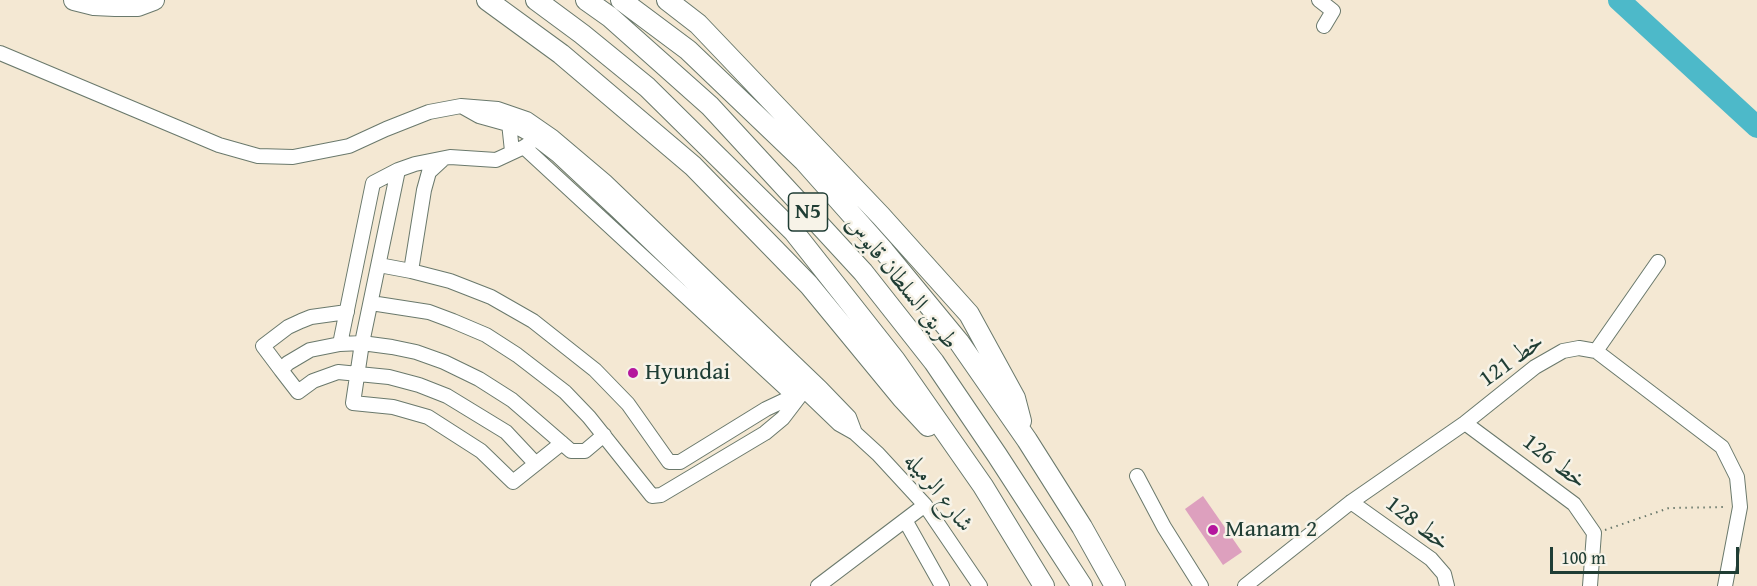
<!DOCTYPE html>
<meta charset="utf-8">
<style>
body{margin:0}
#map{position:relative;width:1757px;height:586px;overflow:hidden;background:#f4e8d3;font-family:"Gentium Book Plus",serif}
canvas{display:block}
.scale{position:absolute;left:1550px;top:547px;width:189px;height:27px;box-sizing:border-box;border:3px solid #1f3d34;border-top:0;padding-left:8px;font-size:18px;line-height:21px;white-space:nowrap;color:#1f3d34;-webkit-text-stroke:4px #f7f3e8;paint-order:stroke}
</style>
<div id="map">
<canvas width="1757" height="586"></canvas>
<div class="scale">100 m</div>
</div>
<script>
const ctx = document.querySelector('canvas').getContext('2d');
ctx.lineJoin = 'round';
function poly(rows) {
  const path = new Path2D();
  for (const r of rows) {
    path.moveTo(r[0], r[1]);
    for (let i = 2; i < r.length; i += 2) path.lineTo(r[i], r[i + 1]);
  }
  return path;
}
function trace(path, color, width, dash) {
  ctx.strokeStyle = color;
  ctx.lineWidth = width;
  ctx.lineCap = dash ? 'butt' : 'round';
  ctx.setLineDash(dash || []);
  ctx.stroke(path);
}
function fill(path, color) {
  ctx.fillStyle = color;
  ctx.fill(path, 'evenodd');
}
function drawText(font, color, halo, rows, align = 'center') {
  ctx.font = font + ' "Gentium Book Plus",Amiri,serif';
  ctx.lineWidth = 5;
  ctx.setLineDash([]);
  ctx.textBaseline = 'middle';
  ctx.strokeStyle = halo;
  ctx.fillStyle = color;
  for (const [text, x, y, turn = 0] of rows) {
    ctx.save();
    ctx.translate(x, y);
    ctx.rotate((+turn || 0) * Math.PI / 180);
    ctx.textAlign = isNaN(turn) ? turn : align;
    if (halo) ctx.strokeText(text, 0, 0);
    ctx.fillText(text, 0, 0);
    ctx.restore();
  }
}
trace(poly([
 [1619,0,1757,127]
]), '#4db9c9', 22);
fill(poly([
 [1203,496,1242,552,1223,565,1185,509]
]), '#dda0be');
const minor = poly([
 [1319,0,1333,11,1324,26],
 [0,53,219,145,258,156,293,157,349,146,386,129,429,112,461,106,498,109,527,119,553,137,605,181,821,388,849,417,855,433],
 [463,107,479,116,515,126,531,135,557,155,617,211,839,424,855,433,878,454,925,505,980,586],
 [509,123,512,151],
 [545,139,536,139,524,147,496,160,450,157,415,164,398,170,362,343,353,403,393,407,428,417,481,451,513,482,562,443],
 [524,147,797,399],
 [442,160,429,172,424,190,411,271,450,281,491,297,533,321,595,370,628,404,669,462,680,462,766,409,783,401,797,399],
 [398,170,373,183,340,344,362,343,392,347,416,352,444,362,479,379,512,400,571,451,585,451,604,435],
 [379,265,411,271],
 [371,303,429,312,453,321,486,335,517,355,565,392,589,417,652,496,661,495,765,433,783,418,799,397],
 [340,344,310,350,288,363,281,370,298,392,313,381,338,372,389,377,419,385,447,396,506,432,536,464],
 [1596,351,1658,262],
 [281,370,263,346,288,327,301,321,311,317,347,312],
 [1465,423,1574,504,1594,533,1590,586],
 [1137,476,1164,527,1201,586],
 [1351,502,1431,559,1444,574,1447,586],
 [905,520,942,586],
 [818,586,925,505],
 [1245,586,1351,502,1465,423,1535,367,1563,351,1579,348,1596,351,1722,447,1737,477,1740,507,1725,586]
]);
const highway = poly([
 [74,0,94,5,115,6,138,6,154,0],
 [487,0,561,54,693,166,809,285,902,398,928,426],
 [536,0,582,34,647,87,794,232,895,360,983,486,1044,586],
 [586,0,610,17,710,106,863,272,934,362,997,455,1082,586],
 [621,0,688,50,804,161,884,251,959,342,1027,440,1082,527,1115,586],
 [667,0,698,24,881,216,969,314,1015,398,1021,421]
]);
trace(minor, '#6a796c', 16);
trace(highway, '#6a796c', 22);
trace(poly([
 [1605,530,1669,508,1727,507]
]), '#6a796c', 2, [1.5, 4.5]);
trace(minor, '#fff', 14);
trace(highway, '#fff', 20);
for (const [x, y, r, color] of [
 [633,373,6,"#b5179e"],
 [1213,530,6,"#b5179e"]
]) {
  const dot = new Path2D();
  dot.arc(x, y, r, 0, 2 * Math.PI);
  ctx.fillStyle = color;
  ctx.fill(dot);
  trace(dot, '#f7f3e8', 2);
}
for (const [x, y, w] of [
 [808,212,39]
]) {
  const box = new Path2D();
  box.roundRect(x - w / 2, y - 19, w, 38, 4.5);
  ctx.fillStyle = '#f7f3e8';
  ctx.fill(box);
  trace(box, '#1f3d34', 1.5);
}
drawText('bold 22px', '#1f3d34', null, [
 ["N5",808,212]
]);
drawText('24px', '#1f3d34', '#f7f3e8', [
 ["طريق السلطان قابوس",901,283,51],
 ["خط 121",1512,361,-36],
 ["خط 126",1554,462,38],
 ["شارع الرميله",938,493,51],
 ["خط 128",1417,524,38]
]);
drawText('24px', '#1f3d34', '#f7f3e8', [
 ["Hyundai",645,373],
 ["Manam 2",1225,530]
], 'left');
</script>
